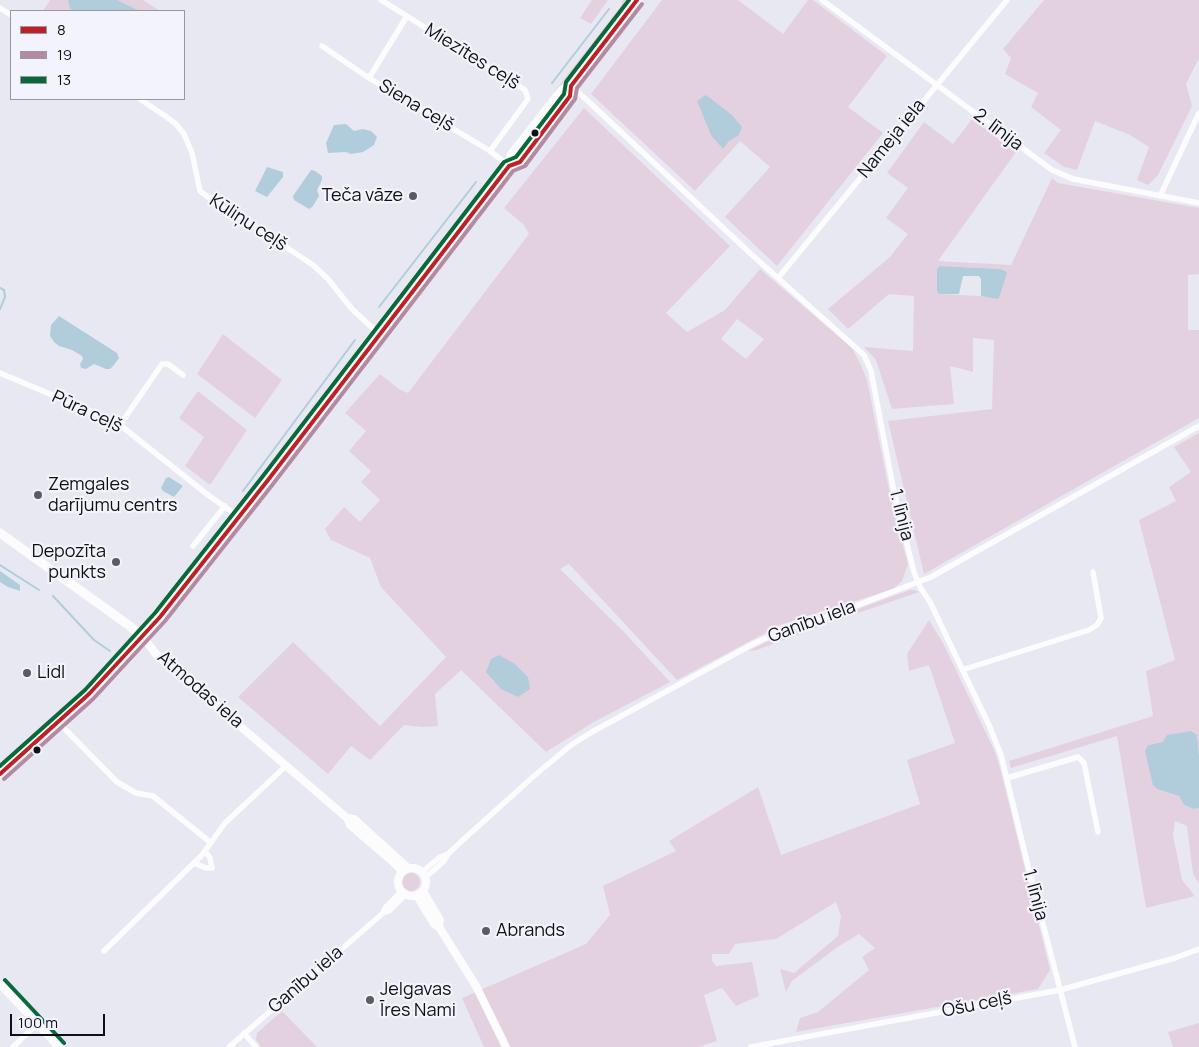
<!DOCTYPE html>
<meta charset="utf-8">
<style>
body{margin:0}
#map{position:relative;width:1199px;height:1047px;overflow:hidden;background:#e8e8f2;font-family:Manrope,sans-serif}
canvas{display:block}
.legend{position:absolute;left:10px;top:10px;width:175px;height:90px;box-sizing:border-box;background:#f3f3fd;border:1px solid #9898a0;margin:0;padding:6px 9px;list-style:none;font-size:15px;color:#0f0f15}
.legend li{display:flex;align-items:center;gap:10px;height:25px}
.legend b{width:25px;border:1px solid #9898a0}
.scale{position:absolute;left:10px;top:1014px;width:95px;height:22px;box-sizing:border-box;border:2px solid #0f0f15;border-top:0;padding-left:6px;font-size:15px;line-height:18px;white-space:nowrap;color:#0f0f15;-webkit-text-stroke:4px #f3f3fd;paint-order:stroke}
</style>
<div id="map">
<canvas width="1199" height="1047"></canvas>
<ul class="legend">
<li><b style="height:6px;background:#be2026"></b>8</li>
<li><b style="height:6px;background:#b48aa3"></b>19</li>
<li><b style="height:6px;background:#086a38"></b>13</li>
</ul>
<div class="scale">100 m</div>
</div>
<script>
const ctx = document.querySelector('canvas').getContext('2d');
ctx.lineJoin = 'round';
function fill(path, color) {
  ctx.fillStyle = color;
  ctx.fill(path, 'evenodd');
}
function poly(rows) {
  const path = new Path2D();
  for (const r of rows) {
    if (r.length === 3) {
      path.moveTo(r[0] + r[2], r[1]);
      path.arc(r[0], r[1], r[2], 0, 2 * Math.PI);
      continue;
    }
    path.moveTo(r[0], r[1]);
    for (let i = 2; i < r.length; i += 2) path.lineTo(r[i], r[i + 1]);
  }
  return path;
}
function trace(path, color, width, dash) {
  ctx.strokeStyle = color;
  ctx.lineWidth = width;
  ctx.lineCap = dash ? 'butt' : 'round';
  ctx.setLineDash(dash || []);
  ctx.stroke(path);
}
function drawText(font, color, halo, rows, align = 'center') {
  ctx.font = font + ' Manrope,sans-serif';
  ctx.lineWidth = 4.5;
  ctx.setLineDash([]);
  ctx.textBaseline = 'middle';
  ctx.strokeStyle = halo;
  ctx.fillStyle = color;
  for (const [text, x, y, turn = 0] of rows) {
    ctx.save();
    ctx.translate(x, y);
    ctx.rotate((+turn || 0) * Math.PI / 180);
    ctx.textAlign = isNaN(turn) ? turn : align;
    if (halo) ctx.strokeText(text, 0, 0);
    ctx.fillText(text, 0, 0);
    ctx.restore();
  }
}
fill(poly([
 [50,0,143,0,160,11,43,11],
 [592,0,608,0,591,24,580,18],
 [623,0,625,0,622,7,554,94,554,92,621,6],
 [662,0,738,0,783,34,808,0,813,0,887,56,848,107,883,133,777,266,725,217,770,167,740,141,695,191,591,94],
 [1044,0,1199,0,1199,58,1186,84,1192,106,1158,175,1148,185,1137,180,1149,147,1130,135,1095,121,1077,170,1064,167,1044,153,1061,130,1031,107,1038,93,1005,74,1011,58,1003,49],
 [584,108,730,246,666,313,687,332,725,310,760,269,852,348,861,365,867,380,892,505,908,564,902,581,893,589,780,625,677,680,569,564,560,569,624,632,670,682,594,722,546,752,461,670,435,694,438,726,422,727,404,725,370,760,351,746,328,774,238,697,293,642,380,726,446,657,381,587,370,558,331,540,325,529,344,507,360,522,380,500,361,482,371,471,349,451,366,431,345,413,380,374,399,389,408,393,529,234,524,225,504,208],
 [737,319,764,339,746,359,721,339],
 [972,119,1016,152,938,261,1011,265,1052,178,1058,183,1199,208,1199,274,1188,275,1188,330,1199,330,1199,418,924,574,888,421,992,409,994,340,973,338,973,372,950,366,954,404,892,409,876,360,864,347,913,351,914,296,889,294,848,329,828,309,890,257,908,234,886,218,908,188,887,173,924,122,953,144],
 [940,266,1001,269,1005,271,997,299,981,296,939,294],
 [223,334,282,380,255,418,197,374],
 [198,391,247,430,210,485,185,466,204,437,179,418],
 [1199,433,1199,755,1197,735,1148,745,1157,789,1179,796,1184,805,1194,809,1199,808,1199,884,1193,874,1187,826,1175,821,1173,835,1182,880,1195,896,1146,908,1117,736,1011,768,1009,761,1153,716,1146,671,1175,660,1139,520,1176,501,1169,487,1191,472,1174,447],
 [910,590,915,590,919,592,832,622,836,617],
 [929,620,944,645,995,752,1000,768,1050,970,1038,989,796,1032,800,1018,818,1012,869,970,862,957,875,948,859,934,839,946,792,981,786,992,780,969,794,973,838,936,841,916,836,902,776,939,735,944,729,954,712,954,712,961,716,966,752,962,759,996,736,1006,722,988,704,995,717,1041,698,1047,484,1047,462,998,586,944,610,915,603,886,676,851,669,841,758,787,781,855,920,804,907,760,955,743,929,665,909,671,907,654],
 [815,624,821,626,757,650,748,651,775,638],
 [411,882,9],
 [282,1011,317,1047,261,1047,256,1040,257,1033],
 [1199,1023,1199,1047,1173,1047,1168,1032]
]), '#e4d1e0');
fill(poly([
 [68,0,117,0,140,11,75,11,70,9],
 [706,95,732,115,742,127,739,135,729,141,723,149,711,135,697,101],
 [346,124,354,131,363,129,371,131,377,137,374,145,363,152,351,154,346,152,328,153,326,143,334,125],
 [267,167,283,172,283,177,267,197,255,191],
 [311,170,315,171,322,176,322,180,317,190,319,196,313,206,309,209,294,200,293,196],
 [940,266,1001,269,1005,271,1007,273,999,298,997,299,981,296,981,279,979,276,963,276,959,294,939,294,937,291,937,269],
 [59,316,117,353,119,358,114,365,110,369,106,369,94,364,86,369,81,368,80,364,83,359,82,356,72,350,59,346,54,342,50,336,51,325],
 [169,477,183,486,174,497,163,491,161,488,166,478],
 [0,571,20,585,20,591,8,587,0,582],
 [499,655,515,664,528,677,530,689,518,697,501,689,486,672,491,659],
 [1191,731,1197,735,1199,755,1199,808,1194,809,1184,805,1179,796,1157,789,1153,785,1145,751,1148,745,1163,742,1167,735]
]), '#b1cddb');
trace(poly([
 [552,83,609,9],
 [0,288,4,290,5,297,0,309],
 [379,307,476,182],
 [243,491,355,340],
 [0,565,39,590],
 [53,596,94,640,110,651]
]), '#b1cddb', 2);
trace(poly([
 [381,0,525,90,528,99,490,151],
 [822,0,1052,170,1073,179,1199,203],
 [0,8,11,15],
 [322,46,369,78,490,151,509,166],
 [369,78,407,16],
 [571,86,589,102,751,254,864,355,871,371,894,492,914,572,920,587,930,602,989,725,1001,755,1028,866,1075,1047],
 [140,99,165,116,176,124,184,134,192,153,200,191,224,209,248,222,313,265,328,279,352,309,380,335],
 [1160,196,1199,113],
 [778,278,1007,0],
 [0,373,107,418,120,425,208,495,239,517],
 [120,425,162,364,168,364,183,375],
 [193,546,225,506],
 [962,670,1089,630,1097,625,1101,618,1093,572],
 [58,722,117,782,136,793,153,796,210,842],
 [1007,778,1078,757,1084,763,1098,832],
 [194,863,206,868,212,868,210,858,205,851],
 [422,872,440,857,448,854],
 [425,878,444,861,448,854,464,839,534,776,571,745,592,732,753,644,777,633,824,618,931,577,1199,426],
 [383,913,389,911,405,895],
 [104,951,202,855,225,823,287,765],
 [244,1033,256,1047],
 [13,1047,37,1024],
 [229,1047,367,927,383,913,385,908,401,892],
 [751,1047,1060,990,1175,958,1199,949]
]), '#fcfcfd', 5.5);
trace(poly([
 [143,637,156,654,347,818,350,825,393,862,402,871],
 [347,818,354,819,408,868],
 [412,882,14],
 [423,891,440,920,439,927],
 [417,896,434,924,439,927,476,986,506,1047],
 [0,984,59,1047]
]), '#fcfcfd', 8);
trace(poly([
 [509,166,520,162,570,96,571,86,637,0],
 [0,533,127,624,143,637],
 [0,774,89,694,160,617,268,480,509,166,511,155,562,90,571,86]
]), '#fcfcfd', 9);
trace(poly([
 [0,774,89,694,160,617,268,480,509,166,520,162,570,96,571,86,637,0]
]), '#be2026', 4);
trace(poly([
 [4,779,93,699,165,621,273,484,513,171,525,166,575,99,577,88,642,4]
]), '#b48aa3', 4);
trace(poly([
 [0,766,85,690,155,613,263,476,504,162,516,157,564,94,566,82,629,0],
 [5,980,64,1043]
]), '#086a38', 4);
for (const [x, y, r, color] of [
 [535,133,4.5,"#0f0f15"],
 [413,196,5,"#5b5b62"],
 [38,495,5,"#5b5b62"],
 [116,562,5,"#5b5b62"],
 [27,673,5,"#5b5b62"],
 [37,750,4.5,"#0f0f15"],
 [486,931,5,"#5b5b62"],
 [370,1000,5,"#5b5b62"]
]) {
  const dot = new Path2D();
  dot.arc(x, y, r, 0, 2 * Math.PI);
  ctx.fillStyle = color;
  ctx.fill(dot);
  trace(dot, '#f3f3fd', 2);
}
drawText('18px', '#0f0f15', '#f3f3fd', [
 ["Miezītes ceļš",472,57,32],
 ["Siena ceļš",416,106,31],
 ["2. līnija",998,130,37],
 ["Nameja iela",892,139,-51],
 ["Kūliņu ceļš",248,223,33],
 ["Pūra ceļš",87,412,25],
 ["1. līnija",901,515,76],
 ["Ganību iela",812,622,-20],
 ["Atmodas iela",200,690,41],
 ["1. līnija",1035,895,75],
 ["Ganību iela",306,980,-41],
 ["Ošu ceļš",977,1005,-11]
]);
drawText('18px', '#0f0f15', '#f3f3fd', [
 ["Teča vāze",403,196,"right"],
 ["Zemgales",48,485],
 ["darījumu centrs",48,506],
 ["Depozīta",106,552,"right"],
 ["punkts",106,573,"right"],
 ["Lidl",37,673],
 ["Abrands",496,931],
 ["Jelgavas",380,990],
 ["Īres Nami",380,1011]
], 'left');
</script>
